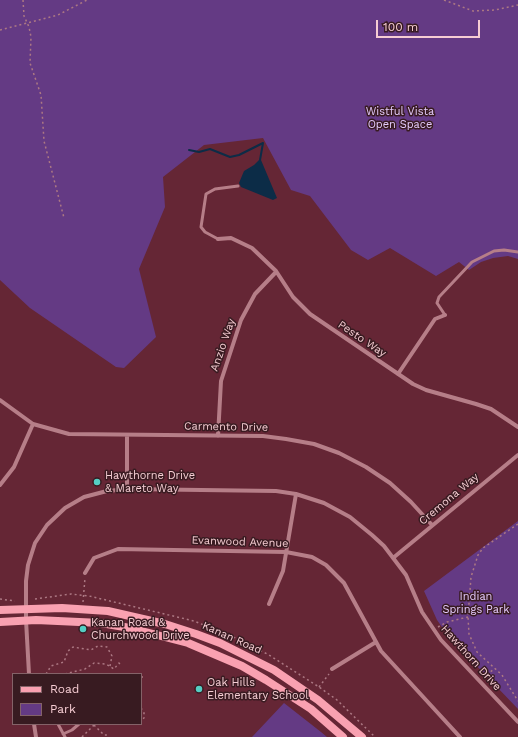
<!DOCTYPE html>
<style>
body{margin:0}
#map{position:relative;width:518px;height:737px;overflow:hidden;background:#652635;font-family:"Work Sans",sans-serif}
canvas{display:block}
.legend{position:absolute;left:12px;top:673px;width:130px;height:52px;box-sizing:border-box;background:#381b21;border:1px solid #846268;margin:0;padding:5px 7px;list-style:none;font-size:12px;color:#f6cdd3}
.legend li{display:flex;align-items:center;gap:8px;height:20px}
.legend b{width:20px;border:1px solid #846268}
.scale{position:absolute;left:376px;top:20px;width:104px;height:18px;box-sizing:border-box;border:2px solid #f6cdd3;border-top:0;padding-left:5px;font-size:12px;line-height:14px;white-space:nowrap;color:#f6cdd3;-webkit-text-stroke:3px #381b21;paint-order:stroke}
</style>
<div id="map">
<canvas width="518" height="737"></canvas>
<ul class="legend">
<li><b style="height:5px;background:#f9a1b1"></b>Road</li>
<li><b style="height:11px;background:#643a84"></b>Park</li>
</ul>
<div class="scale">100 m</div>
</div>
<script>
const ctx = document.querySelector('canvas').getContext('2d');
ctx.lineJoin = 'round';
function fill(path, color) {
  ctx.fillStyle = color;
  ctx.fill(path, 'evenodd');
}
function poly(rows) {
  const path = new Path2D();
  for (const r of rows) {
    path.moveTo(r[0], r[1]);
    for (let i = 2; i < r.length; i += 2) path.lineTo(r[i], r[i + 1]);
  }
  return path;
}
function trace(path, color, width, dash) {
  ctx.strokeStyle = color;
  ctx.lineWidth = width;
  ctx.lineCap = dash ? 'butt' : 'round';
  ctx.setLineDash(dash || []);
  ctx.stroke(path);
}
function drawText(font, color, halo, rows, align = 'center') {
  ctx.font = font + ' "Work Sans",sans-serif';
  ctx.lineWidth = 3;
  ctx.setLineDash([]);
  ctx.textBaseline = 'middle';
  ctx.strokeStyle = halo;
  ctx.fillStyle = color;
  for (const [text, x, y, turn = 0] of rows) {
    ctx.save();
    ctx.translate(x, y);
    ctx.rotate((+turn || 0) * Math.PI / 180);
    ctx.textAlign = isNaN(turn) ? turn : align;
    if (halo) ctx.strokeText(text, 0, 0);
    ctx.fillText(text, 0, 0);
    ctx.restore();
  }
}
fill(poly([
 [0,0,518,0,518,259,508,256,493,258,481,262,469,270,459,262,436,276,390,248,368,260,351,250,310,196,291,190,263,138,204,145,163,177,165,207,139,269,156,337,124,368,116,367,30,308,0,280],
 [518,521,518,709,449,637,437,620,424,591],
 [284,703,321,732,327,737,252,737]
]), '#643a84');
fill(poly([
 [259,160,261,160,277,198,273,200,241,187,239,183,244,171,254,165]
]), '#0c2c47');
trace(poly([
 [189,150,199,152,210,149,230,157,239,155,263,143,260,160]
]), '#0c2c47', 2);
trace(poly([
 [23,0,24,16,29,27,31,37,30,63,41,95,44,141,64,218],
 [444,0,473,11,495,10,518,5],
 [0,30,58,15,87,0],
 [518,524,483,548,478,555,471,577,468,617,469,634,477,652,502,675,518,701],
 [0,599,15,601],
 [35,599,71,594,89,596,194,621,238,639,269,655,319,687,337,700,375,737],
 [83,602,85,578],
 [438,627,447,622,468,617],
 [46,674,51,666,64,662,68,651,73,647,91,650,98,646,107,647,112,656,110,666],
 [65,674,85,669,94,663,106,664,114,669,119,663,121,665],
 [141,677,143,677],
 [483,678,494,669],
 [319,687,329,674],
 [141,706,141,705],
 [141,708,144,713,144,718,141,720],
 [94,725,104,735,109,735],
 [82,737,95,724]
]), '#ac7883', 1.5, [2, 3]);
trace(poly([
 [218,239,205,232,201,227,206,194,215,189,238,186],
 [445,315,437,303,439,297,472,262,494,251,504,250,518,252],
 [58,724,65,737],
 [63,734,72,730,79,724]
]), '#b67e88', 3);
trace(poly([
 [218,239,231,238,252,248,276,271,293,297,310,314,413,384,426,390,476,404,491,409,518,427],
 [398,374,435,319,445,315],
 [0,400,33,424,69,434,263,436,286,439,314,444,339,453,366,467,390,483,411,502,432,525],
 [127,435,127,489],
 [218,436,221,381,241,320,255,294,276,272],
 [0,485,14,467,33,424],
 [393,558,518,455],
 [85,573,94,558,118,549,286,552,312,557,326,565,344,583,381,651,460,737],
 [269,604,283,571,296,494],
 [332,669,376,642],
 [29,674,26,620,26,581,28,565,35,543,47,525,65,508,84,497,107,491,127,489,276,491,296,494,324,503,350,517,372,535,384,546,406,575,422,612,441,640,518,722],
 [34,724,36,737]
]), '#b67e88', 4);
trace(poly([
 [0,610,62,608,108,611,165,624,196,634,220,643,274,670,318,700,362,737],
 [0,622,36,620,101,623,130,628,188,643,242,666,266,680,311,709,343,737]
]), '#f9a1b1', 8);
for (const [x, y, r, color] of [
 [97,482,4,"#55cec4"],
 [83,629,4,"#55cec4"],
 [199,689,4,"#55cec4"]
]) {
  const dot = new Path2D();
  dot.arc(x, y, r, 0, 2 * Math.PI);
  ctx.fillStyle = color;
  ctx.fill(dot);
  trace(dot, '#381b21', 1.5);
}
drawText('11px', '#e3c9fb', '#381b21', [
 ["Wistful Vista",400,112],
 ["Open Space",400,125],
 ["Indian",476,597],
 ["Springs Park",476,610]
]);
drawText('11px', '#f6cdd3', '#381b21', [
 ["Pesto Way",362,339,34],
 ["Anzio Way",223,345,-71],
 ["Carmento Drive",226,427,1],
 ["Cremona Way",449,499,-40],
 ["Evanwood Avenue",240,542,2],
 ["Kanan Road",232,638,24],
 ["Hawthorn Drive",471,658,48]
]);
drawText('11px', '#f6cdd3', '#381b21', [
 ["Hawthorne Drive",105,476],
 ["& Mareto Way",105,489],
 ["Kanan Road &",91,623],
 ["Churchwood Drive",91,636],
 ["Oak Hills",207,683],
 ["Elementary School",207,696]
], 'left');
</script>
